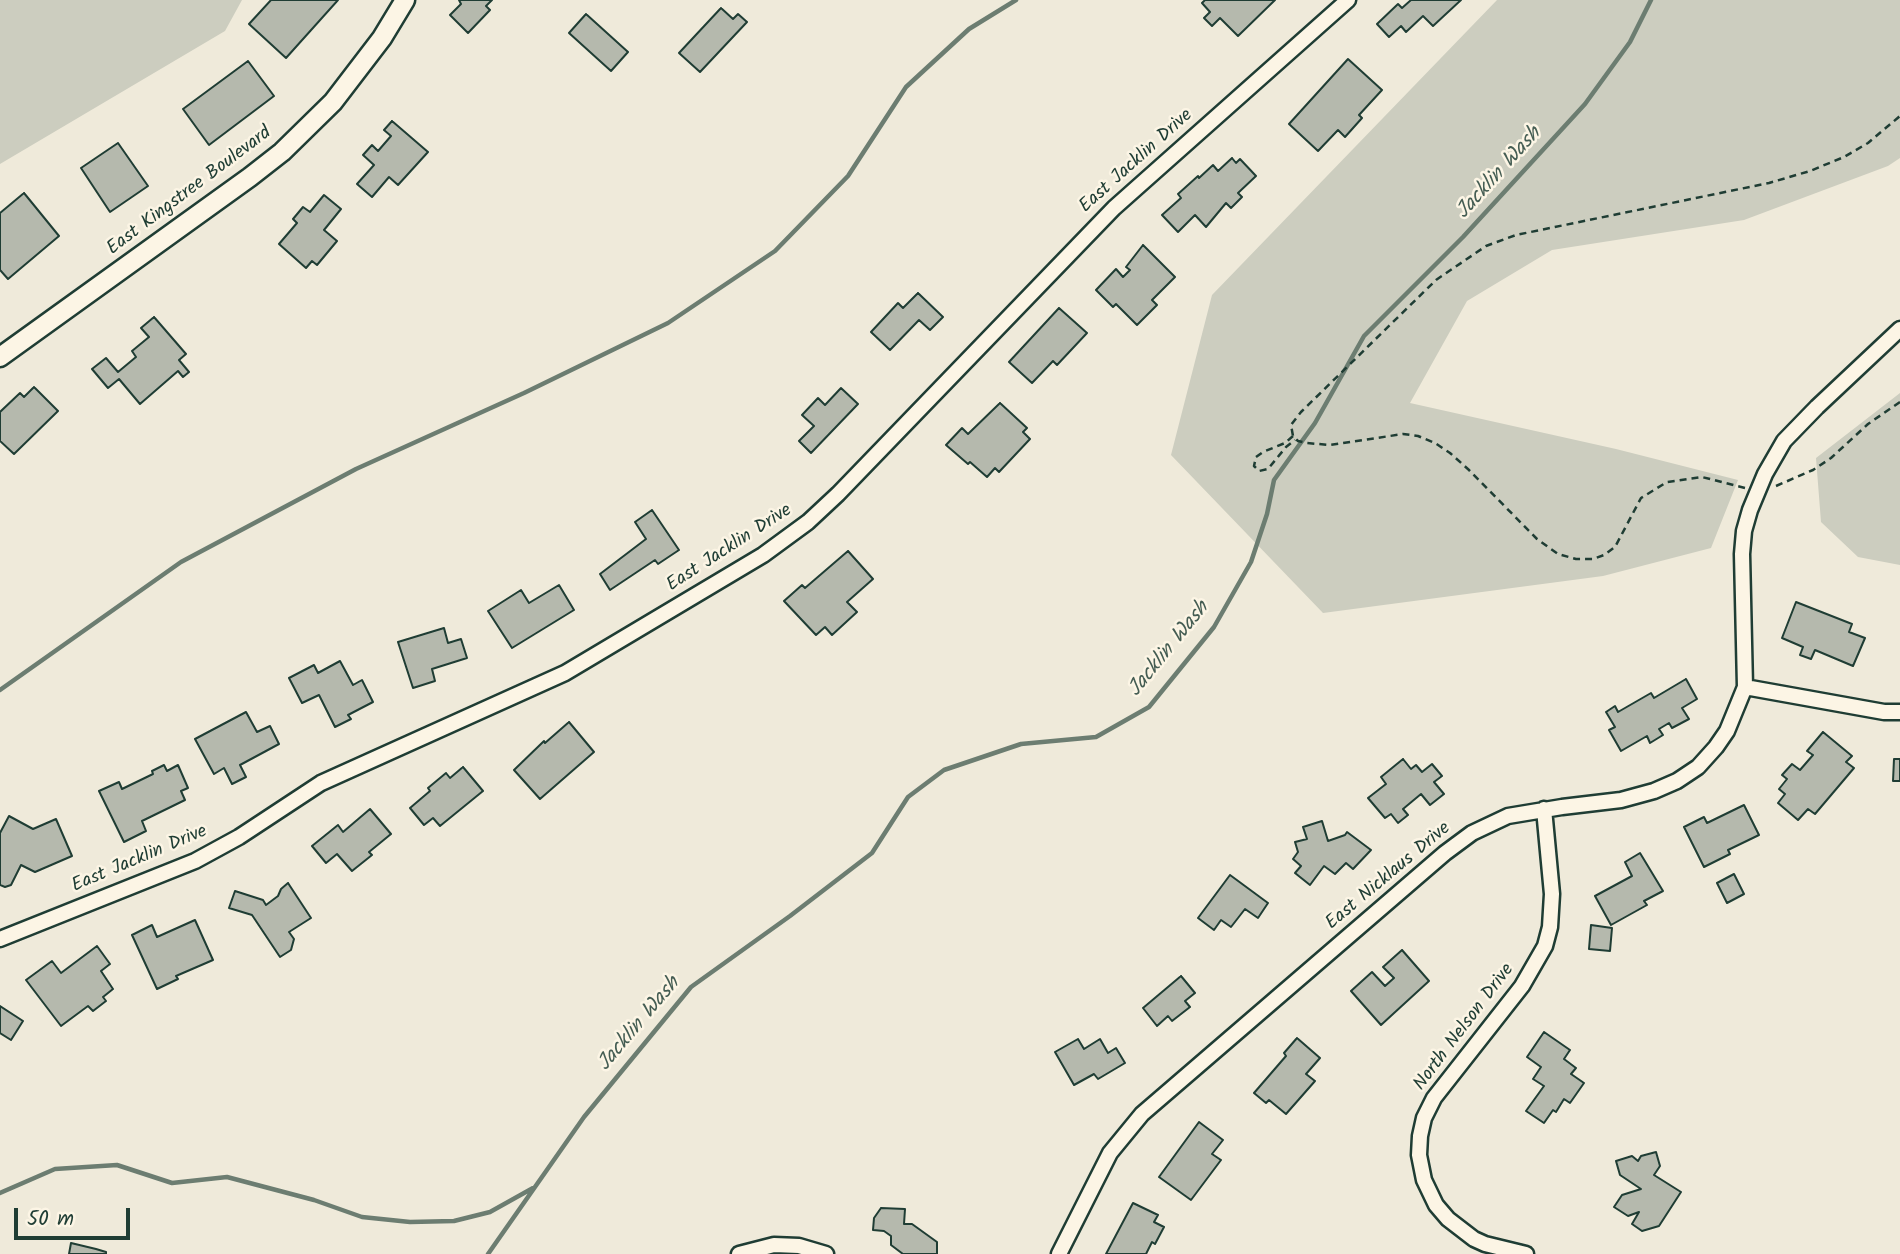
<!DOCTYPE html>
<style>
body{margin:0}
#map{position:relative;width:1900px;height:1254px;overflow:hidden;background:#efeada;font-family:Kalam,sans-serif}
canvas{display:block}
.scale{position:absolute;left:14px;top:1208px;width:116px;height:32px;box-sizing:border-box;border:4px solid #1f3d34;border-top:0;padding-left:9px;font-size:21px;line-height:24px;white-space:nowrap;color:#1f3d34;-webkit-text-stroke:5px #fcf5e5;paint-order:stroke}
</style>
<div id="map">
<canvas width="1900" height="1254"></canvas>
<div class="scale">50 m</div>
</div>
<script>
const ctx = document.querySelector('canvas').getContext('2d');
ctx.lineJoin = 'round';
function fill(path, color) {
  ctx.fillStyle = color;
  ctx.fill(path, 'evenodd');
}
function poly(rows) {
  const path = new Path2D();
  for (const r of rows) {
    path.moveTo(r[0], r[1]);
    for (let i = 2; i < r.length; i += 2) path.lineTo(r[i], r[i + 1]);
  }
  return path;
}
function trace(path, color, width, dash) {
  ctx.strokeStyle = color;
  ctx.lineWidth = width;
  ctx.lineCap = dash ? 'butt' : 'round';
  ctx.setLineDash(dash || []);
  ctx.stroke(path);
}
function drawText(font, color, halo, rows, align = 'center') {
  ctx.font = font + ' Kalam,sans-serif';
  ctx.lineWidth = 5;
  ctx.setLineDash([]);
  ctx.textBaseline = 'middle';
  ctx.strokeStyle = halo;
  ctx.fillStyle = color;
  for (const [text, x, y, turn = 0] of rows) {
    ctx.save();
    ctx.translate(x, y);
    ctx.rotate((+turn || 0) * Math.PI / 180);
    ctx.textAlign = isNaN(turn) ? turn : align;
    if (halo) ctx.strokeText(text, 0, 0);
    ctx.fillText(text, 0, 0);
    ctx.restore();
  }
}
fill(poly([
 [0,0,242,0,225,31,0,164],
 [1497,0,1900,0,1900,158,1888,166,1744,220,1552,250,1467,301,1410,403,1616,449,1738,480,1711,548,1603,576,1323,613,1171,455,1212,295],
 [1900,393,1900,565,1858,557,1821,522,1816,458]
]), '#cccdbf');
trace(poly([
 [0,690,181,562,356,469,524,393,668,323,775,251,848,176,906,87,969,29,1016,0],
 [0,1193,55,1169,117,1165,172,1183,227,1177,314,1200,362,1217,410,1222,454,1221,490,1212,533,1188],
 [488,1254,584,1117,691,987,790,916,872,853,908,797,944,770,1021,744,1096,737,1149,707,1214,627,1251,562,1267,514,1274,480,1315,423,1364,336,1463,237,1585,104,1630,42,1651,0]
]), '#6c7d71', 4.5);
const building = poly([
 [271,0,338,0,286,58,249,24,271,0],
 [459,0,492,0,486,6,490,10,468,33,450,15,461,4,459,0],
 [1205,0,1275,0,1238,36,1220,18,1212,26,1204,18,1210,12,1202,3,1205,0],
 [1411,0,1461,0,1433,26,1423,16,1406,32,1401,26,1389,37,1377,24,1398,4,1402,8,1411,0],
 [721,8,733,19,738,14,747,22,700,72,679,53,721,8],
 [586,14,628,52,611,71,569,33,586,14],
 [1348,59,1382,90,1359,115,1362,118,1345,137,1338,130,1318,151,1289,124,1348,59],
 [248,61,274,96,209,145,183,109,248,61],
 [392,121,428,152,398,185,389,177,372,197,357,184,374,165,363,155,372,145,378,151,391,136,384,130,392,121],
 [118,143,148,186,110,212,81,168,118,143],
 [1232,158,1236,163,1240,159,1256,176,1238,193,1242,197,1231,208,1226,203,1206,227,1195,215,1178,232,1162,215,1181,198,1178,194,1198,176,1199,178,1213,165,1218,171,1232,158],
 [24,193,59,236,8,279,0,270,0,213,24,193],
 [324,195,341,209,324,230,337,241,317,265,312,261,306,268,279,244,297,223,293,219,303,207,310,212,324,195],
 [1143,245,1175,277,1152,300,1157,305,1137,325,1116,304,1113,307,1096,290,1116,269,1123,277,1130,270,1126,267,1143,245],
 [918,293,943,317,930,330,919,320,890,350,871,332,898,303,903,308,918,293],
 [1059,308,1087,333,1057,365,1053,361,1032,383,1009,362,1059,308],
 [154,317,186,354,179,360,189,372,183,377,178,371,140,404,119,379,108,388,92,369,106,358,118,372,136,357,132,351,149,337,141,328,154,317],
 [34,387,58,411,14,454,0,441,0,412,20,393,24,397,34,387],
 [841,388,858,404,811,453,799,441,814,426,802,415,818,398,825,405,841,388],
 [1000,403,1027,428,1023,432,1030,439,999,472,995,468,987,477,970,462,968,464,946,445,962,428,968,434,1000,403],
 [652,510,679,550,658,564,655,560,610,590,600,574,646,539,635,522,652,510],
 [848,551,873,579,847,602,857,612,832,635,825,627,816,635,784,601,802,585,805,588,848,551],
 [559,585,574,610,512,648,488,611,521,590,529,603,559,585],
 [1796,602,1852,624,1849,632,1865,638,1853,666,1815,650,1811,659,1800,655,1803,647,1782,638,1796,602],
 [444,628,448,643,461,639,467,658,432,669,435,681,413,688,398,642,444,628],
 [340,661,353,685,362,680,373,702,348,715,351,719,335,727,319,695,302,703,289,678,314,665,318,673,340,661],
 [1686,679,1697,699,1682,708,1689,719,1672,728,1669,723,1659,729,1663,735,1650,743,1647,736,1621,751,1609,730,1615,727,1606,712,1615,706,1618,712,1651,693,1654,698,1686,679],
 [246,712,257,732,270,726,279,744,240,765,246,777,232,784,224,768,214,774,195,739,246,712],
 [569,722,594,752,540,799,514,770,544,741,545,743,569,722],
 [1823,732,1852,756,1846,762,1854,768,1815,814,1808,809,1798,820,1778,803,1785,794,1779,789,1787,779,1782,775,1792,764,1800,770,1813,755,1807,751,1823,732],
 [1403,759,1411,769,1416,765,1422,772,1432,764,1442,776,1434,782,1444,794,1430,805,1421,794,1403,809,1408,815,1398,823,1391,814,1385,818,1368,798,1386,784,1381,777,1403,759],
 [1894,759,1900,759,1900,781,1893,781,1894,759],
 [164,765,167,771,178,765,188,788,181,791,185,800,142,821,146,831,124,842,99,791,119,782,122,789,153,774,152,771,164,765],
 [463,767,483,791,440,826,433,818,424,825,410,808,430,791,428,788,446,773,450,778,463,767],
 [1744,805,1759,835,1728,850,1730,854,1704,867,1684,827,1704,817,1707,823,1744,805],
 [370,809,391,834,369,852,372,855,352,871,337,854,326,863,312,846,338,825,343,832,370,809],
 [9,816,33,829,56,819,72,856,35,872,21,865,11,885,5,887,0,885,0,833,9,816],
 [1322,821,1328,841,1345,835,1347,832,1371,850,1353,869,1346,863,1335,874,1324,866,1310,885,1295,873,1301,866,1293,859,1298,852,1295,842,1307,839,1303,827,1322,821],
 [1640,853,1663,891,1644,901,1647,905,1611,925,1595,896,1632,876,1625,862,1640,853],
 [1734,874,1744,894,1727,903,1717,883,1734,874],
 [1230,875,1268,903,1258,918,1245,909,1231,927,1221,920,1214,930,1198,918,1230,875],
 [288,883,311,918,289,932,294,939,291,950,280,957,252,915,229,908,235,891,263,900,266,905,278,896,281,889,288,883],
 [195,920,213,960,176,976,178,979,157,989,132,935,152,925,157,937,195,920],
 [1591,925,1612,928,1610,951,1589,949,1591,925],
 [97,946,110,964,101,971,113,989,103,997,106,1001,93,1011,88,1006,61,1026,26,980,52,961,61,973,97,946],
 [1402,950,1429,981,1381,1025,1351,991,1372,972,1385,986,1394,978,1383,967,1402,950],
 [1181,976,1195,993,1185,1001,1190,1007,1172,1021,1168,1016,1157,1026,1143,1008,1181,976],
 [0,1006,23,1021,11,1040,0,1033,0,1006],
 [1544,1032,1570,1050,1564,1059,1576,1068,1571,1074,1584,1083,1570,1103,1564,1099,1556,1112,1553,1110,1544,1123,1526,1111,1544,1086,1533,1079,1541,1067,1527,1057,1544,1032],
 [1297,1038,1320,1058,1306,1074,1315,1081,1286,1114,1269,1100,1266,1103,1254,1093,1286,1056,1284,1053,1297,1038],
 [1078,1039,1084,1049,1100,1039,1108,1053,1116,1048,1125,1063,1098,1079,1094,1074,1074,1085,1055,1052,1078,1039],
 [1199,1122,1223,1140,1212,1154,1221,1160,1191,1200,1159,1177,1199,1122],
 [1656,1152,1660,1166,1654,1175,1681,1192,1659,1226,1642,1231,1632,1224,1639,1212,1628,1216,1614,1207,1622,1195,1641,1189,1620,1175,1616,1161,1632,1156,1638,1161,1641,1156,1656,1152],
 [1133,1203,1158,1215,1154,1222,1164,1227,1155,1244,1152,1242,1146,1254,1106,1254,1133,1203],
 [881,1208,905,1209,904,1224,912,1224,937,1242,937,1254,903,1254,891,1245,891,1236,884,1231,873,1230,874,1218,881,1208],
 [71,1243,96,1249,106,1252,106,1254,69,1254,71,1243]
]);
fill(building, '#b5b9ad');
trace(building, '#1f3d34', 2);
const minor = poly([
 [1745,687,1884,712,1900,712],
 [0,939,195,861,239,837,321,783,565,673,763,555,808,522,838,494,1114,208,1348,0],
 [739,1254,774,1245,799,1246,826,1254],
 [1059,1254,1110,1153,1142,1114,1445,853,1472,833,1508,816,1562,807,1621,800,1654,791,1677,781,1698,767,1716,747,1727,731,1745,687,1742,554,1744,531,1750,510,1765,474,1784,441,1817,407,1900,329],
 [1526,1254,1485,1244,1474,1239,1448,1219,1436,1205,1424,1180,1419,1155,1420,1136,1424,1118,1434,1098,1522,986,1545,946,1550,927,1552,894,1544,809]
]);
const tertiary = poly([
 [0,357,250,177,282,152,333,102,382,38,405,0]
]);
trace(minor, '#1f3d34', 19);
trace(tertiary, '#1f3d34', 23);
trace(poly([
 [1293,436,1285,443,1263,452,1256,457,1254,466,1259,471,1268,469,1286,447,1295,440],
 [1776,486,1813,470,1831,458,1868,424,1900,402],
 [1745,488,1702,477,1667,482,1641,498,1615,547,1604,555,1593,559,1576,559,1558,554,1537,539,1469,470,1450,453,1435,443,1418,436,1403,434,1330,445,1307,443,1298,441,1293,436,1291,425,1301,412,1436,280,1486,246,1516,235,1769,183,1810,171,1844,157,1868,143,1900,116]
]), '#1f3d34', 2.5, [7, 5]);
trace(minor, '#fcf5e5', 14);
trace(tertiary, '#fcf5e5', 18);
drawText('19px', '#1f3d34', '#fcf5e5', [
 ["East Jacklin Drive",1137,162,-42],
 ["East Kingstree Boulevard",190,192,-37],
 ["East Jacklin Drive",730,549,-33],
 ["East Jacklin Drive",140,860,-23],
 ["East Nicklaus Drive",1389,877,-40],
 ["North Nelson Drive",1465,1028,-53]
]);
drawText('italic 21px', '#455d53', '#fcf5e5', [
 ["Jacklin Wash",1500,174,-48],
 ["Jacklin Wash",1170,650,-51],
 ["Jacklin Wash",640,1025,-50]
]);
</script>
